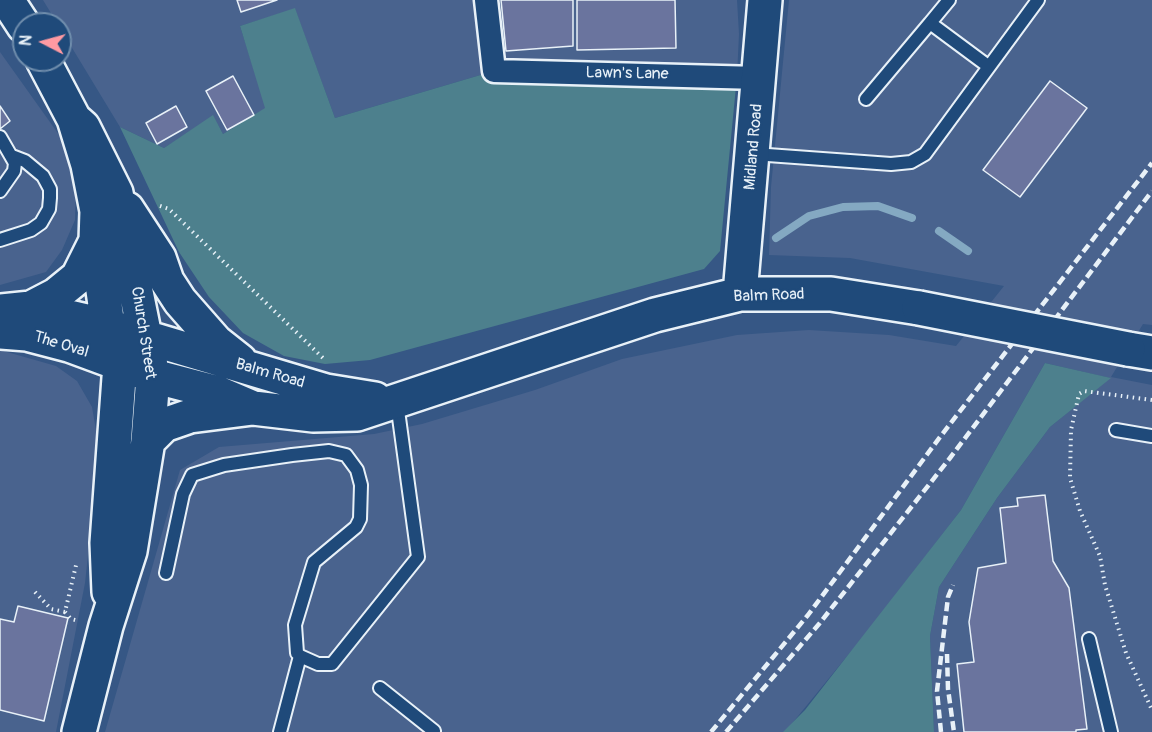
<!DOCTYPE html>
<style>
body{margin:0}
#map{position:relative;width:1152px;height:732px;overflow:hidden;background:#365785;font-family:Pangolin,sans-serif}
canvas{display:block}
.north{position:absolute;left:12px;top:12px;width:60px;height:60px;box-sizing:border-box;background:#1f4a7a;border:2px solid #6f8dac;border-radius:50%;rotate:276deg;font-size:16px;font-weight:700;line-height:24px;text-align:center;color:#e8f1f8}
.north::after{content:'';display:block;margin:auto;width:21px;height:27px;background:#ff9aa2;clip-path:polygon(50% 0,100% 100%,50% 72%,0 100%)}
</style>
<div id="map">
<canvas width="1152" height="732"></canvas>
<div class="north">N</div>
</div>
<script>
const ctx = document.querySelector('canvas').getContext('2d');
ctx.lineJoin = 'round';
function fill(path, color) {
  ctx.fillStyle = color;
  ctx.fill(path, 'evenodd');
}
function poly(rows) {
  const path = new Path2D();
  for (const r of rows) {
    path.moveTo(r[0], r[1]);
    for (let i = 2; i < r.length; i += 2) path.lineTo(r[i], r[i + 1]);
  }
  return path;
}
function trace(path, color, width, dash) {
  ctx.strokeStyle = color;
  ctx.lineWidth = width;
  ctx.lineCap = dash ? 'butt' : 'round';
  ctx.setLineDash(dash || []);
  ctx.stroke(path);
}
function drawText(font, color, halo, rows, align = 'center') {
  ctx.font = font + ' Pangolin,sans-serif';
  ctx.lineWidth = 4.5;
  ctx.setLineDash([]);
  ctx.textBaseline = 'middle';
  ctx.strokeStyle = halo;
  ctx.fillStyle = color;
  for (const [text, x, y, turn = 0] of rows) {
    ctx.save();
    ctx.translate(x, y);
    ctx.rotate((+turn || 0) * Math.PI / 180);
    ctx.textAlign = isNaN(turn) ? turn : align;
    if (halo) ctx.strokeText(text, 0, 0);
    ctx.fillText(text, 0, 0);
    ctx.restore();
  }
}
fill(poly([
 [43,0,737,0,739,34,737,76,494,71,335,118,295,9,240,26,266,108,223,134,213,116,164,148,120,127],
 [789,0,1152,0,1152,325,1143,324,1111,377,1152,385,1152,732,934,732,930,636,939,587,997,498,1050,427,1110,378,1045,363,961,510,866,633,785,732,105,732,180,470,219,447,374,434,422,424,535,390,622,359,737,335,809,330,889,335,956,346,1004,286,850,258,769,255,771,187],
 [0,52,67,146,76,186,75,220,62,250,46,272,0,285],
 [0,350,56,366,77,381,92,407,97,436,96,481,85,583,56,732,0,732]
]), '#49638e');
fill(poly([
 [295,8,335,118,494,71,737,76,720,251,704,269,370,360,325,364,284,356,243,333,209,297,179,252,120,127,164,148,213,115,223,134,265,108,240,26],
 [1045,363,1111,378,1050,427,997,498,939,587,930,636,934,732,783,732,805,710,961,510]
]), '#4d808d');
trace(poly([
 [939,231,968,251],
 [776,238,809,216,843,207,878,206,912,218]
]), '#84a9c2', 8);
const building = poly([
 [237,0,277,0,241,12,237,0],
 [501,0,573,0,573,46,506,51,501,0],
 [577,0,675,0,676,48,577,50,577,0],
 [233,76,254,115,227,130,206,91,233,76],
 [1050,81,1087,108,1020,197,983,170,1050,81],
 [0,106,10,121,0,129,0,106],
 [176,106,187,127,157,144,146,123,176,106],
 [1045,495,1053,561,1069,588,1087,729,1076,730,1076,732,964,732,957,664,974,662,969,622,978,568,1006,563,1000,508,1018,506,1017,498,1045,495],
 [18,606,68,618,44,721,0,710,0,619,14,622,18,606]
]);
fill(building, '#6a749e');
trace(building, '#e8f1f8', 1.5);
const lane = poly([
 [930,23,949,0],
 [866,99,930,23,988,66],
 [0,137,15,163,14,171,0,191],
 [754,154,891,164,911,162,925,154,1038,0],
 [0,240,31,230,41,223,49,209,50,198,50,189,43,176,25,161,12,156],
 [1116,430,1152,436],
 [166,573,183,494,192,475,224,465,292,455,329,451,346,455,357,470,361,485,360,519,356,527,314,562,295,625,297,653,300,656,318,664,332,664,418,557,397,403],
 [1089,639,1111,732],
 [380,688,434,731],
 [280,732,300,656]
]);
const street = poly([
 [486,0,494,71,759,78]
]);
const secondary = poly([
 [7,0,24,26],
 [43,60,74,119,88,165,97,211,96,241,108,326,120,364,107,543,109,592],
 [74,119,83,127,116,193,153,376,148,441,130,551,106,626,79,732],
 [127,209,159,258,167,281,180,301,216,342,240,361],
 [740,294,765,0],
 [31,308,56,295,78,277,96,241],
 [0,311,31,308,108,326,326,391,375,399],
 [0,332,27,334,69,345,153,376,218,393,253,408,313,415,357,414,655,315,740,294,831,294,919,308],
 [1128,349,1152,353],
 [148,441,164,425,190,416,253,408]
]);
trace(lane, '#e8f1f8', 16);
trace(street, '#e8f1f8', 27);
trace(secondary, '#e8f1f8', 38);
trace(poly([
 [160,206,169,209,325,360],
 [1152,400,1084,391,1079,394,1071,430,1070,478,1080,511,1100,556,1105,585,1126,653,1152,710],
 [35,592,51,609,65,612,77,561],
 [65,612,71,619,79,621]
]), '#e8f1f8', 4, [1.5, 4.5]);
trace(lane, '#1f4a7a', 12);
trace(street, '#1f4a7a', 22);
trace(secondary, '#1f4a7a', 33);
trace(poly([
 [947,654,948,689,954,732],
 [711,732,808,615,940,437,1152,163],
 [726,732,819,624,950,458,1152,191],
 [941,732,937,691,948,597,953,585]
]), '#e8f1f8', 4.5, [9, 4.5]);
const secondaryBridge = poly([
 [919,308,1128,349]
]);
trace(secondaryBridge, '#e8f1f8', 38, []);
trace(secondaryBridge, '#1f4a7a', 33);
drawText('16px', '#e8f1f8', '#1f4a7a', [
 ["Lawn's Lane",627,74,1],
 ["Midland Road",754,147,-85],
 ["Balm Road",769,296,-2],
 ["Church Street",143,333,81],
 ["The Oval",61,345,17],
 ["Balm Road",270,374,16]
]);
</script>
